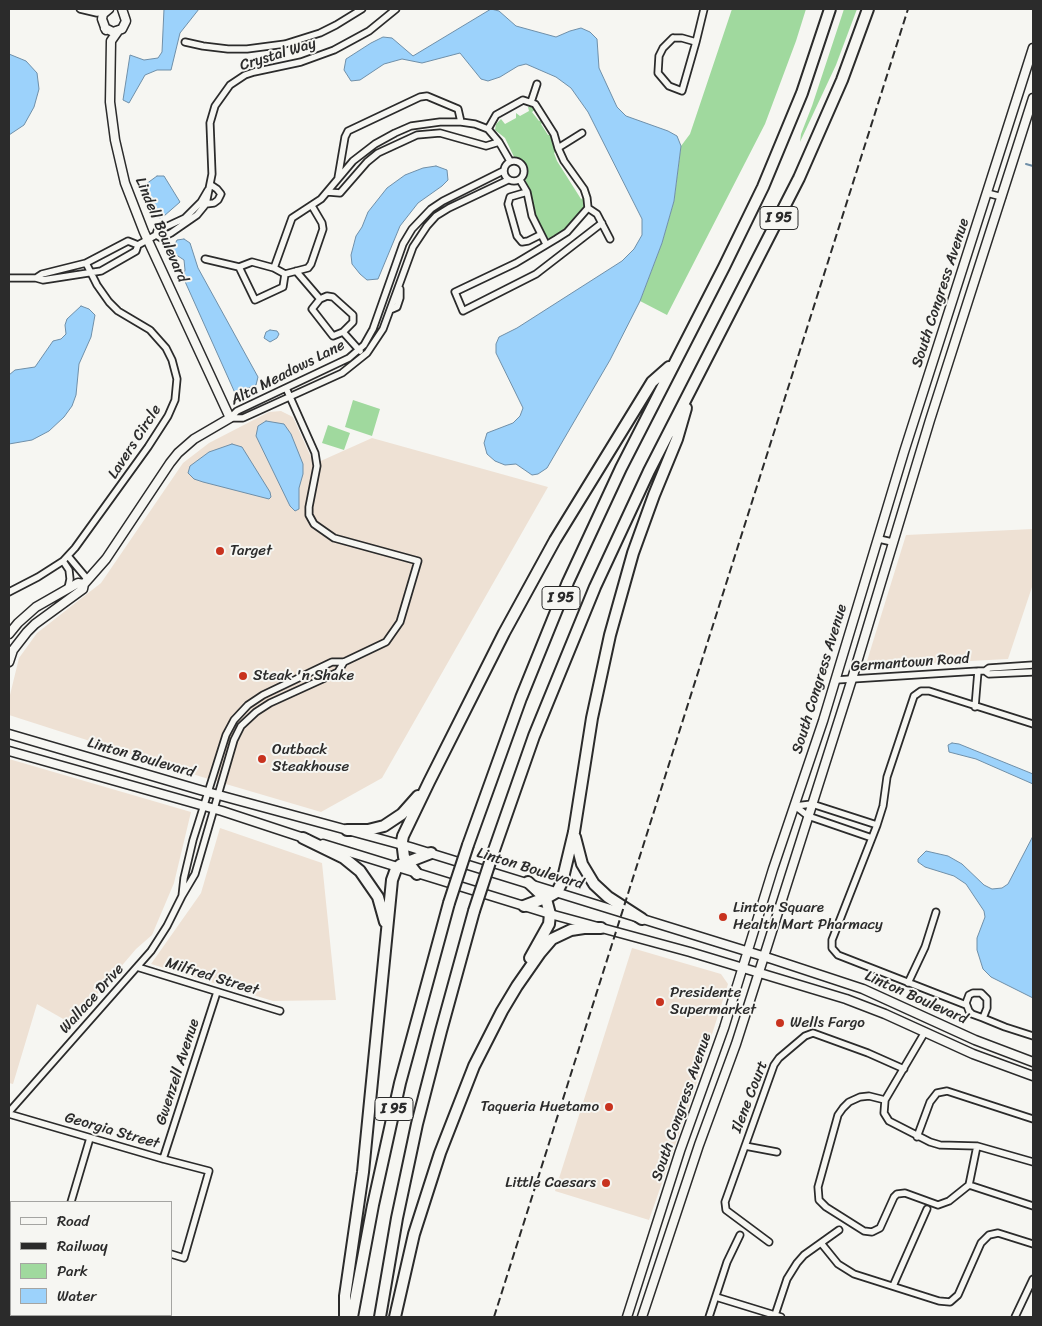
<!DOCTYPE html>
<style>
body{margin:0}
#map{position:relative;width:1042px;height:1326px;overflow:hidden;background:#f6f6f2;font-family:Sriracha,sans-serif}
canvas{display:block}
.frame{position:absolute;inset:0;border:10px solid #2b2b2b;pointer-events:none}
.legend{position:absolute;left:10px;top:1201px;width:162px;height:115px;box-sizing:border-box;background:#f6f6f2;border:1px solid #a5a5a2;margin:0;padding:6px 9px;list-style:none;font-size:15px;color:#2b2b2b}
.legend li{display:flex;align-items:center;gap:10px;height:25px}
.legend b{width:25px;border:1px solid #a5a5a2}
</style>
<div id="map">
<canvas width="1042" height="1326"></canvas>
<div class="frame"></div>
<ul class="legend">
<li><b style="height:6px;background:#f6f6f2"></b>Road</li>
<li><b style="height:6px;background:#2b2b2b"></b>Railway</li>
<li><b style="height:14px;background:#a0d99e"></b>Park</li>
<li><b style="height:14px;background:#9cd2fb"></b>Water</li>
</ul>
</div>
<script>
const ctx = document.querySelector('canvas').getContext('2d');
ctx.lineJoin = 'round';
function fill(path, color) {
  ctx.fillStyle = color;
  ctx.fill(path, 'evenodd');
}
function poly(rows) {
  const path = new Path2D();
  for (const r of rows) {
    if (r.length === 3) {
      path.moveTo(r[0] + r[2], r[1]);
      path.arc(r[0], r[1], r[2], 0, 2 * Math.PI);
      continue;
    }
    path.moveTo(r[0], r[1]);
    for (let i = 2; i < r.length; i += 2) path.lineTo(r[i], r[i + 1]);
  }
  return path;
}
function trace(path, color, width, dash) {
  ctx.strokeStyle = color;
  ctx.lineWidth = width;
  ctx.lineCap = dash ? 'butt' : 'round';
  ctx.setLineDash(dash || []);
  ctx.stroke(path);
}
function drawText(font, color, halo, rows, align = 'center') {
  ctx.font = font + ' Sriracha,sans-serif';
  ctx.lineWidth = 4;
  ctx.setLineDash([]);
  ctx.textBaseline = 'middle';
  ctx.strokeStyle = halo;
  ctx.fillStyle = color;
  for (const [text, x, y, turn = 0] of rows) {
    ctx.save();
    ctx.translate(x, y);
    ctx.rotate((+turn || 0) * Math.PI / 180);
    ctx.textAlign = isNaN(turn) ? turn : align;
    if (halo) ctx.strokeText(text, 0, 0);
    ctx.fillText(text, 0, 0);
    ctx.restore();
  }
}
fill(poly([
 [281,411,293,417,314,464,372,438,548,487,382,778,321,812,202,777,9,715,9,699,19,658,37,633,101,583,183,463,209,443,269,412],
 [1033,529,1033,584,1008,659,875,666,868,665,867,661,906,535],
 [9,759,191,812,174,883,152,935,136,949,72,1024,37,1004,13,1084,9,1083],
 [220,828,322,863,336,1000,273,1001,151,964,201,893],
 [632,948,721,974,728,984,693,1094,649,1220,555,1191]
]), '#eee1d4');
fill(poly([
 [732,9,806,9,796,41,765,124,667,315,640,301,662,243,674,201,681,146,690,134],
 [844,9,857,9,836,65,800,142,801,134,812,106],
 [532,106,536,109,532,112,539,121,542,119,544,121,541,124,548,135,552,135,557,151,554,153,557,161,581,199,585,197,586,207,576,220,561,233,551,238,548,238,544,234,533,210,531,194,525,179,528,171,526,165,520,159,514,157,505,138,495,130,496,124,501,119,505,124,516,118,516,113,520,116,529,111,528,107],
 [353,400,380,409,372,436,345,427],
 [328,425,350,433,344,450,322,443]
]), '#a0d99e');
const water = poly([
 [164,9,199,9,180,33,171,70,157,70,145,75,129,103,123,100,130,55,144,60,158,58,162,52,164,9],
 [491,9,499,11,516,26,556,37,570,31,581,28,590,32,597,39,599,68,617,107,626,116,668,131,677,136,681,146,674,201,662,243,640,301,610,360,547,468,538,474,532,475,516,464,505,465,495,461,487,454,484,443,487,433,513,423,520,416,523,408,496,353,496,344,499,337,517,328,622,261,634,249,642,235,642,219,588,112,571,88,556,77,526,64,518,66,500,77,488,81,481,79,460,53,422,63,402,59,384,64,360,80,351,81,344,70,346,59,371,43,383,37,392,38,413,56,491,9],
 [9,54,26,61,37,73,39,89,34,107,24,125,9,135,9,54],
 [436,166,447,170,448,180,442,186,418,203,400,226,378,279,367,280,360,274,352,264,351,255,356,236,362,227,368,212,387,188,405,175,423,168,436,166],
 [157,176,164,176,180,202,164,216,160,218,154,216,142,187,157,176],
 [184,239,190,243,198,268,258,377,256,385,235,393,183,277,185,270,184,260,175,254,173,248,177,240,184,239],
 [81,306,89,309,95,315,91,337,79,364,76,395,72,406,64,417,49,431,32,440,9,444,9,375,15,370,35,367,53,341,61,339,66,334,65,325,67,319,81,306],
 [270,330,277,331,279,334,277,338,270,342,264,338,266,332,270,330],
 [266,421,284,424,291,434,303,464,303,474,299,488,299,509,295,511,290,506,256,436,258,426,266,421],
 [232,444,242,447,270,492,271,497,269,499,203,482,194,479,188,473,190,466,209,452,232,444],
 [952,743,959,744,1033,774,1033,784,976,759,949,752,948,745,952,743],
 [1033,836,1033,998,991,977,983,969,977,950,977,938,985,917,984,911,966,884,954,876,925,867,918,862,918,859,926,851,948,856,962,864,984,885,992,889,1002,888,1008,884,1033,836]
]);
fill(water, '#9cd2fb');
trace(water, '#6f8fa8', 1);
trace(poly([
 [1026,164,1033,166]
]), '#6f8fa8', 2);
const street = poly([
 [80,9,97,13,106,11],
 [673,38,682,38,696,42,682,91,669,86,658,73,659,56,663,48,673,38],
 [185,42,203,46,228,49,247,49,285,44,320,33,336,25,362,9],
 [696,42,704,9],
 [531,102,537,84],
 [488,129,496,115,523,100,535,104,554,134,558,148,564,161,584,189,587,198,588,208,567,232,556,239,516,263,455,292,463,311,536,274,602,223],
 [558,148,582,133],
 [514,171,10],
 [338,178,345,137,348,131,420,97,427,96,458,109,461,122],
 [520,180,527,192,532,216,546,244],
 [328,192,340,193,367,162,378,153,417,135,440,133,486,146,499,142],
 [527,192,510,197,508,204,517,236,522,242,528,241,540,235],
 [987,193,1002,197],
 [206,204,214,203,218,200,221,194,217,189,211,185],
 [588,208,597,214,610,239],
 [156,235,161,238,171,233,197,215,206,204,212,174,210,123,215,106,230,85,245,75,254,72,301,62,334,50,369,31,396,9],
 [205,259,239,267],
 [274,268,292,218,321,199,353,161,375,144,395,133,411,126,440,122,461,122,475,124,488,129,499,142,510,161],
 [296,271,320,299,327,296,333,297,353,315,353,322,343,332,333,336,312,309,320,299],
 [285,274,283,287,255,300,239,267,252,262,274,268,285,274,308,268,311,264,323,229,322,223,312,206],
 [9,278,36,278,43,280,101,271,136,251,138,245,156,235,157,231,185,218,201,202,208,190],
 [36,278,42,274,86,263,128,241,138,245],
 [390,310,397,307,400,298,400,289],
 [343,332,360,351],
 [230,418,243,418,342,373,367,353,383,329,413,247,427,226,436,216,449,208,508,180],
 [230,418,237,411,349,358,364,345,373,329,403,244,412,229,431,209,443,201,503,171],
 [879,539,892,542],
 [68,556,88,580],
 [63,561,69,570,70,579,68,588],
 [9,592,38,577,63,561,75,548,148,447,168,416,175,400,177,379,172,360,166,348,150,330,118,311,109,302,97,285,86,263],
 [985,671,989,668,1033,665],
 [836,680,978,671,985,671,989,674,1033,672],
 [975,707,978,671],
 [795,806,812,804,877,825],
 [795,806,808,816,872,838],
 [182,896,184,878,193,840,226,735,234,720,248,705,263,695,332,662,344,662,386,642,400,622,418,561,334,538,314,524,309,515,309,507,317,466,315,453,286,388],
 [137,967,280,1011],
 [908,983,925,947,936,912],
 [966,1005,838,955,832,948,832,940,877,825,883,806,887,777,914,696,921,691,929,691,1033,724],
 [983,1018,987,1008,987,999,981,993,973,993,969,995,966,1003,969,1011,972,1014,983,1018,1005,1027,1033,1036],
 [925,1032,885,1100,884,1113,889,1121,930,1142,940,1145,977,1146,1033,1162],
 [885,1100,869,1096,860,1097,849,1102,843,1108,838,1115,818,1187,819,1200,826,1207,864,1231,872,1232,880,1228,894,1197,897,1194,905,1193,938,1205,949,1201,969,1185,977,1146],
 [9,1112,151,951,167,926,182,896,195,874,234,740,241,726,256,712,270,703,338,672,344,662],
 [9,1114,163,1159,209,1171,184,1258,171,1254],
 [917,1137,930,1102,937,1093,947,1091,1033,1119],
 [745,1146,777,1152],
 [163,1159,217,992],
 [969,1185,1033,1206],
 [71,1202,90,1138],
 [9,1207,11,1208],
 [769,1242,726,1210,725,1202,774,1065,779,1058,805,1036,813,1033,868,1053,904,1069],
 [821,1243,838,1264,854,1274,939,1301,950,1302,958,1295,981,1243,989,1235,998,1233,1033,1244],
 [893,1286,927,1209],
 [716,1297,781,1317],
 [9,1300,11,1300],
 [775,1315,787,1279,797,1263,804,1255,839,1230],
 [709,1317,727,1262,740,1235],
 [1015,1317,1033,1279]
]);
const secondary = poly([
 [105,28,113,32,122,29,126,21,122,9],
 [106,30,102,19,103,14,109,9],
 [9,634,18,623,36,607,78,583,84,584],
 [9,662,13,650,27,632,35,624,83,589,84,584,106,559,170,463,178,453,194,439,230,418,144,232,125,183,115,140,110,102,111,41,118,31],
 [9,734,200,790,410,847,772,959,863,989,975,1040,1033,1062],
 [9,751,222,811,307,839],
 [323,844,550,914,690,952,846,999,885,1014,973,1054,1033,1076],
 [627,1317,680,1151,724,1028,773,869,823,721,904,452,1033,48],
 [642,1317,699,1145,736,1044,767,947,852,679,930,420,1033,98]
]);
const highway = poly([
 [347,830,368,830,384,826,402,814,418,796],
 [575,837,582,864,594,884,608,897,642,919],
 [303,838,344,858,360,871,378,897,385,922],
 [468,845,521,698,568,582,621,468,724,267,763,187,802,93,830,9],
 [493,853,534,736,595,587,649,471,799,178,842,80,868,9],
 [417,874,404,857,402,841,403,836,429,782,504,633,555,540,652,382,669,367],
 [528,882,546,899,550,914,549,924,530,958],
 [524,906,550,896,557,892,562,882,574,832,592,718,610,635,633,553,654,495,677,439,686,408],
 [345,1317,345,1296,363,1172,392,880,396,869,400,865,431,853],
 [352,1317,373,1205,400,1083,449,903],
 [380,1317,397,1218,417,1124,441,1031,474,911],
 [395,1317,414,1234,440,1153,474,1066,502,1011,517,986,540,953,552,939,571,930,584,928,601,928]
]);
trace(street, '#2b2b2b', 9);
trace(secondary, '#2b2b2b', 11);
trace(highway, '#2b2b2b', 14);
trace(street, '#f6f6f2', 5.5);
trace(secondary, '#f6f6f2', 8);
trace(highway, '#f6f6f2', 10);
trace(poly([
 [494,1317,908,9]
]), '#2b2b2b', 2, [8, 4]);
const highwayBridge = poly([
 [449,903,468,845],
 [474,911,493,853]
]);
trace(highwayBridge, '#2b2b2b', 14, []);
trace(highwayBridge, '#f6f6f2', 10);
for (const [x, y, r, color] of [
 [220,551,5,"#c8321e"],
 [243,676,5,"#c8321e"],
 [262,759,5,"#c8321e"],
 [723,917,5,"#c8321e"],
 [660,1002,5,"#c8321e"],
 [780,1023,5,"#c8321e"],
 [609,1107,5,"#c8321e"],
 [606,1183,5,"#c8321e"]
]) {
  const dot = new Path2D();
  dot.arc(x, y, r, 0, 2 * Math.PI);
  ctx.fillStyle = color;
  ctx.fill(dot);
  trace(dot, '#f6f6f2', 2);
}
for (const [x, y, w] of [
 [779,218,38],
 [561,598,38],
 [394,1109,38]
]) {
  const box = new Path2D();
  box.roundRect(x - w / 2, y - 11.5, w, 23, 4);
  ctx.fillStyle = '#f6f6f2';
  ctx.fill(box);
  trace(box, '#2b2b2b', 1);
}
drawText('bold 14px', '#2b2b2b', null, [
 ["I 95",779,218],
 ["I 95",561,598],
 ["I 95",394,1109]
]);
drawText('15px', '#2b2b2b', '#f6f6f2', [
 ["Crystal Way",278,55,-17],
 ["Lindell Boulevard",161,230,67],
 ["South Congress Avenue",941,293,-72],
 ["Alta Meadows Lane",288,373,-27],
 ["Lavers Circle",135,442,-57],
 ["Germantown Road",910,663,-4],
 ["South Congress Avenue",820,679,-73],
 ["Linton Boulevard",141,758,16],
 ["Linton Boulevard",530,869,17],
 ["Milfred Street",212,977,17],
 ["Linton Boulevard",916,998,24],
 ["Wallace Drive",92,999,-48],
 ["Gwenzell Avenue",178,1072,-72],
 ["Ilene Court",750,1097,-69],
 ["South Congress Avenue",682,1107,-71],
 ["Georgia Street",112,1131,16]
]);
drawText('15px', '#2b2b2b', '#f6f6f2', [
 ["Target",230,551],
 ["Steak 'n Shake",253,676],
 ["Outback",272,750],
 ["Steakhouse",272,767],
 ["Linton Square",733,908],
 ["Health Mart Pharmacy",733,925],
 ["Presidente",670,993],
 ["Supermarket",670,1010],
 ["Wells Fargo",790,1023],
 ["Taqueria Huetamo",599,1107,"right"],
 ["Little Caesars",596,1183,"right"]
], 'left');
</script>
